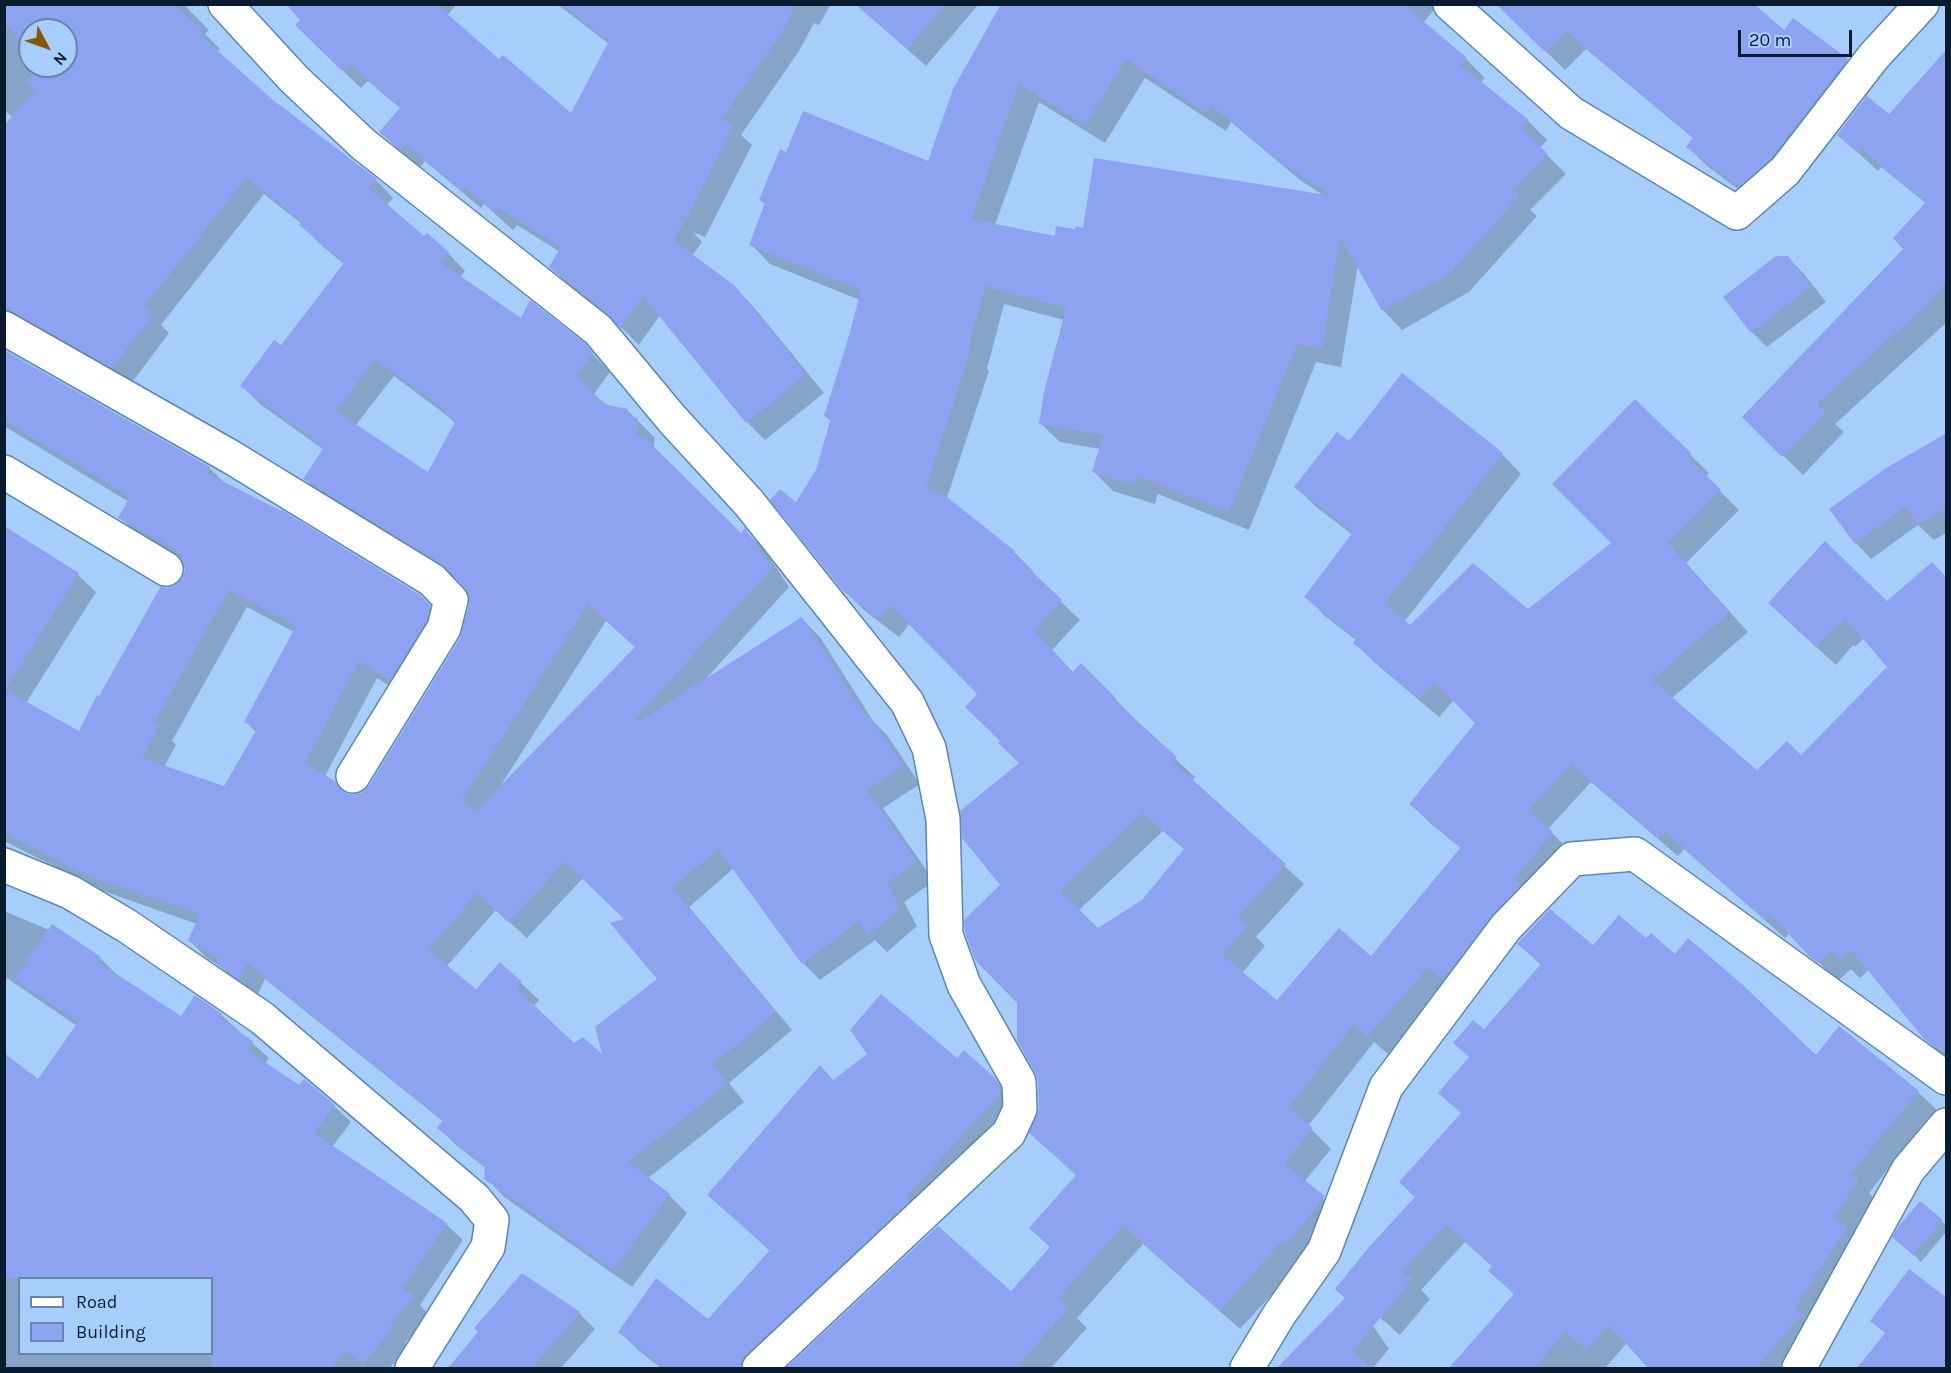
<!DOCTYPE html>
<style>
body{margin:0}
#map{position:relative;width:1951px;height:1373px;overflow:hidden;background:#a7cefa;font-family:Karla,sans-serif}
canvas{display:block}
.frame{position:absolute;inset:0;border:6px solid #081b2f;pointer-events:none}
.legend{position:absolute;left:18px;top:1277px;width:195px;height:78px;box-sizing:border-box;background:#a7cefa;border:2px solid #6786a9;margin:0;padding:8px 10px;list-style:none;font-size:18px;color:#081b2f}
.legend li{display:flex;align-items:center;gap:12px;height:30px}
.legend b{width:30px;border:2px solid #6786a9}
.north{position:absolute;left:18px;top:18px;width:60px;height:60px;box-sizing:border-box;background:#a7cefa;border:2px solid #6786a9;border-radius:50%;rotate:131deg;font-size:16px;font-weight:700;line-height:24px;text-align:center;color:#081b2f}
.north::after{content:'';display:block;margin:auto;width:21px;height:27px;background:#895700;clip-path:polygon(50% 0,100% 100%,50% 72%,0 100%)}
.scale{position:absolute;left:1738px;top:30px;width:114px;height:27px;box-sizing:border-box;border:3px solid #081b2f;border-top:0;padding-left:8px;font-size:18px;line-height:21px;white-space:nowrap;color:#081b2f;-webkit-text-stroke:4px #a7cefa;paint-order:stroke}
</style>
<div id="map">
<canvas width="1951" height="1373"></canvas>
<div class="frame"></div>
<ul class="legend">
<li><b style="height:8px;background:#fff"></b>Road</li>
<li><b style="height:16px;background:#8da2f1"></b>Building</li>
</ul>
<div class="north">N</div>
<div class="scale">20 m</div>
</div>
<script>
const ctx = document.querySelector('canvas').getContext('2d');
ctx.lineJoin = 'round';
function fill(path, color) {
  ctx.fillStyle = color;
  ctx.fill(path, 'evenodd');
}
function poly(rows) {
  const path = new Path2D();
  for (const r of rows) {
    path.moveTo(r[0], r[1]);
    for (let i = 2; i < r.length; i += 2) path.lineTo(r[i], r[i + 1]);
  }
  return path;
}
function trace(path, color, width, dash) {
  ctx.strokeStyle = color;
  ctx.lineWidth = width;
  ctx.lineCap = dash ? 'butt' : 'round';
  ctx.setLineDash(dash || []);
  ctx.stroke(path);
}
fill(poly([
 [4,4,183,4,209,30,205,34,220,49,217,52,272,101,376,180,393,198,386,206,424,238,448,253,465,271,460,277,521,320,584,345,610,372,594,394,603,404,628,411,655,438,653,449,741,535,745,531,763,548,789,587,704,681,802,619,820,637,873,721,887,735,920,784,883,808,934,881,904,902,917,926,887,952,875,940,820,980,803,963,734,868,689,907,792,1030,729,1083,744,1102,647,1179,669,1195,687,1213,632,1287,504,1197,486,1178,487,1169,457,1146,439,1128,444,1122,265,979,257,996,236,982,220,966,208,959,190,941,197,924,106,892,4,841,4,528,78,575,96,592,26,703,79,733,166,589,176,586,184,579,186,570,184,560,138,535,120,517,129,502,4,426,4,352,209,468,226,484,419,596,447,625,408,697,377,678,325,776,334,782,347,795,352,796,362,794,370,787,461,638,471,604,471,595,461,581,322,497,305,479,324,450,260,404,242,386,281,348,345,265,319,243,301,225,302,224,264,194,161,325,169,333,130,385,4,317,24,127,4,110],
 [30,30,66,30,66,66,30,66],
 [394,376,445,414,456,424,428,475,355,426],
 [247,607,294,632,246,722,257,733,225,787,164,767,176,745,172,741],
 [606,621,636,648,502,786,501,785],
 [583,878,626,920,659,980,605,1058,574,1045,533,1007,539,1000,521,983,476,991,446,967,496,910,527,938],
 [288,4,457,4,447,16,500,62,572,116,609,44,557,4,831,4,819,25,814,23,799,51,741,135,752,145,705,237,693,232,702,242,692,256,733,286,752,305,824,393,765,440,747,422,660,315,639,345,622,328,569,286,551,267,560,252,517,225,513,230,484,204,481,208,425,161,420,167,399,150,381,132,401,109,368,81,361,88,315,44,303,20],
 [856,4,979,4,926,66],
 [1194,4,1439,4,1423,23,1466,59,1485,78,1480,83,1528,121,1547,140,1540,148,1566,174,1530,210,1537,216,1469,292,1402,330,1383,310,1358,265,1341,367,1316,362,1249,530,1158,494,1155,504,1113,491,1094,472,1100,449,1060,442,1040,423,1064,320,1004,304,987,369,989,371,947,498,1014,552,1033,571,1031,573,1080,620,1052,650,1073,673,1081,665,1135,719,1134,721,1195,777,1192,781,1304,884,1256,937,1265,946,1242,973,1277,1002,1371,958,1462,849,1430,823,1411,804,1477,723,1454,700,1439,717,1374,662,1355,643,1356,640,1325,616,1306,596,1353,535,1315,506,1296,487,1349,443,1403,375,1502,454,1521,474,1404,622,1410,627,1528,611,1613,543,1635,401,1709,473,1706,477,1739,510,1686,563,1748,632,1671,699,1757,772,1801,757,1889,667,1864,638,1855,647,1853,645,1836,665,1789,622,1887,603,1946,806,1946,1059,1926,1039,1869,970,1860,978,1851,969,1838,981,1789,933,1785,938,1684,849,1678,856,1591,782,1548,829,1571,852,1448,985,1388,1054,1374,1042,1308,1126,1331,1149,1304,1182,1343,1217,1240,1329,1143,1244,1077,1318,1087,1328,1051,1368,788,1368,938,1228,1011,1293,1051,1248,1031,1228,1077,1176,1031,1133,1040,1109,1039,1081,1019,1002,1002,885,1021,763,1002,741,979,694,910,623,899,637,864,610,844,590,796,504,818,470,832,422,825,416,860,300,770,264,751,244,766,205,761,200,787,154,928,163,954,90],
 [1145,78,1226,131,1231,122,1300,180,1326,197,1084,229,1056,238,995,225,1039,102,1105,143],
 [1163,831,1185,850,1143,901,1097,930,1078,911],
 [1510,16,1784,32,1847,61,1866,80,1759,205,1707,166,1688,147,1694,139,1586,49,1565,70],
 [1946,51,1946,323,1835,424,1844,432,1803,475,1744,417,1905,249,1927,204,1881,167,1878,171,1839,135,1890,116],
 [1788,257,1804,274,1826,302,1767,347,1752,332],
 [1946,448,1946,533,1934,540,1918,525,1871,559,1856,543],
 [4,911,49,930,100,958,117,975,182,1018,221,1015,269,1058,265,1064,334,1106,351,1122,332,1147,446,1224,463,1240,420,1305,429,1315,405,1343,408,1345,390,1368,366,1368,363,1366,362,1368,4,1368,4,1055,38,1081,77,1026,4,976],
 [20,1278,212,1278,212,1354,20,1354],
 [1646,940,1675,956,1816,1057,1839,1028,1918,1092,1937,1110,1917,1136,1915,1134,1869,1193,1876,1200,1852,1235,1864,1247,1790,1368,1650,1368,1627,1343,1605,1368,1451,1368,1515,1295,1490,1271,1493,1267,1465,1242,1421,1290,1430,1299,1400,1335,1361,1301,1462,1114,1440,1093,1470,1058,1484,1031,1541,965,1519,944,1593,947],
 [957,1060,995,1080,1014,1100,1019,1108,770,1368,661,1368,639,1351,620,1332,708,1321,771,1252,709,1195,820,1067,834,1081],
 [1920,1203,1946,1225,1946,1232,1921,1262,1895,1236],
 [522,1275,579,1313,595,1329,561,1368,450,1368,480,1332],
 [1946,1300,1946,1368,1859,1368,1886,1334],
 [1366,1316,1389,1349,1373,1368,1289,1368,1284,1363]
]), '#0003');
fill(poly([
 [4,4,173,4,203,30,200,35,273,100,377,179,368,188,424,236,427,233,449,252,440,262,521,318,530,300,585,343,593,353,577,375,599,399,608,405,628,409,627,416,638,418,635,436,645,438,741,533,745,528,772,568,635,719,638,722,802,617,866,717,869,715,903,766,867,790,917,862,887,883,900,908,868,935,859,921,802,964,718,849,672,888,776,1012,713,1064,727,1084,628,1162,670,1194,613,1270,484,1179,485,1166,437,1128,443,1120,247,963,239,980,216,964,219,959,188,941,200,914,87,875,4,833,4,526,79,573,5,690,79,731,97,695,99,696,161,586,166,588,176,585,182,578,185,569,179,554,175,552,177,550,118,518,130,497,4,420,4,350,210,467,207,473,281,511,282,510,420,595,430,605,427,621,390,680,359,661,305,763,335,781,337,785,344,792,352,795,361,793,369,786,460,638,469,604,469,596,465,588,442,564,303,479,324,447,240,386,274,340,281,345,344,263,299,225,302,221,246,178,144,307,153,314,112,368,13,312,4,309,4,125,36,90,26,81,39,66,66,66,66,30,30,30,30,51,4,23],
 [375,359,445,410,443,413,455,422,428,472,336,411],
 [229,590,296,626,244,722,257,729,224,786,142,758,159,725,154,723],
 [588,604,635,647,476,811,462,800],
 [565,862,624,919,610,923,657,979,595,1027,602,1054,583,1037,574,1043,516,988,522,982,500,962,476,989,428,950,477,893,508,922],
 [286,4,436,4,499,59,503,55,571,113,609,41,561,4,796,4,782,33,721,119,734,126,686,219,679,216,684,223,673,240,734,285,806,374,746,423,643,296,620,328,610,315,549,267,561,247,498,208,494,212,465,187,462,191,406,144,401,150,379,132,400,108,349,63,342,71,295,25,300,20],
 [855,4,946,4,907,49],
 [1001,4,1403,4,1467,58,1460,65,1529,120,1521,128,1548,154,1512,190,1519,196,1450,273,1382,311,1340,237,1322,348,1297,344,1229,512,1138,476,1136,485,1092,472,1103,435,1039,424,1044,392,1066,308,985,286,968,350,970,351,926,488,947,497,1015,551,1013,553,1062,600,1034,630,1073,672,1081,663,1117,699,1115,701,1177,757,1173,762,1286,864,1238,917,1247,926,1222,955,1277,1000,1339,928,1371,956,1461,847,1409,804,1475,723,1434,682,1419,699,1353,643,1356,638,1304,597,1353,532,1294,487,1337,432,1349,441,1402,373,1503,453,1385,603,1410,625,1473,563,1528,609,1611,543,1552,484,1635,399,1691,453,1688,457,1721,490,1668,543,1730,612,1652,680,1757,770,1787,741,1801,755,1887,667,1845,618,1835,629,1833,627,1816,647,1768,603,1825,541,1887,601,1932,562,1947,578,1947,1055,1925,1040,1851,950,1840,960,1831,951,1818,963,1810,957,1770,914,1765,920,1665,831,1658,838,1571,764,1528,811,1553,832,1514,879,1521,885,1491,916,1443,980,1428,967,1368,1036,1354,1024,1288,1108,1313,1128,1284,1164,1325,1196,1286,1246,1281,1242,1220,1311,1123,1225,1058,1299,1069,1308,1015,1368,786,1368,938,1226,1011,1291,1050,1247,1029,1228,1076,1175,1029,1133,1039,1109,1038,1081,1035,1073,1017,1040,1017,1003,975,960,965,932,964,920,1000,885,962,838,960,811,1019,763,998,743,1000,741,965,707,977,694,890,605,879,619,843,591,770,500,780,489,796,502,816,470,831,418,824,416,848,339,861,290,749,245,765,203,759,200,780,149,786,152,803,111,928,161,953,89],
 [1126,59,1206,113,1211,105,1279,161,1333,196,1094,158,1083,228,1076,226,1075,229,1056,226,1055,236,971,219,1019,84,1085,125],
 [1143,813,1184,849,1142,900,1098,928,1060,891],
 [1496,4,1754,4,1784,30,1793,18,1848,59,1771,158,1739,187,1686,147,1693,138,1566,31,1545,52],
 [1947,49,1947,282,1934,296,1935,297,1817,404,1826,412,1782,457,1742,417,1903,249,1893,238,1926,202,1861,149,1858,153,1837,135,1867,96,1889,114],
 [1776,256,1788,256,1811,286,1751,333,1723,297],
 [1947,433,1947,508,1917,525,1906,506,1855,544,1829,509,1886,468],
 [1550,909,1593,945,1619,915,1646,938,1651,933,1675,954,1688,938,1743,985,1816,1055,1839,1026,1919,1091,1897,1118,1896,1117,1850,1175,1859,1180,1833,1218,1847,1227,1795,1308,1802,1314,1756,1368,1648,1368,1609,1325,1587,1350,1565,1332,1534,1368,1449,1368,1514,1294,1488,1271,1492,1266,1446,1225,1402,1271,1412,1279,1353,1351,1371,1368,1277,1368,1345,1298,1335,1289,1369,1247,1415,1197,1399,1182,1461,1113,1438,1093,1469,1057,1453,1043,1473,1020,1484,1029,1541,964,1517,944],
 [52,924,101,957,98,962,181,1016,195,995,222,1014,220,1018,253,1041,247,1050,299,1085,304,1079,335,1105,314,1133,447,1223,403,1288,414,1297,390,1325,393,1328,363,1364,346,1351,331,1368,212,1368,212,1278,4,1278,4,1053,38,1079,78,1022,14,979],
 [881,994,957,1058,964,1050,996,1079,1000,1087,1001,1093,906,1197,910,1201,746,1354,741,1362,741,1368,664,1368,618,1332,656,1278,708,1319,770,1250,707,1195,820,1065,833,1080,867,1054,850,1030],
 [1920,1201,1943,1220,1913,1255,1892,1237,1899,1226],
 [1909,1269,1947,1298,1947,1368,1857,1368,1885,1333,1870,1321],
 [522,1273,580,1312,532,1368,448,1368,478,1332,474,1328]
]), '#8da2f1');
const street = poly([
 [225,4,294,79,363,144,598,330,672,419,749,503,907,702,929,748,943,819,946,935,964,985,1019,1082,1020,1109,1009,1133,759,1368],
 [1450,4,1571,113,1737,213,1785,171,1874,56,1922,4],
 [4,328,231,457,432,580,451,600,444,628,353,776],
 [4,472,166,569],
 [4,865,70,892,127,926,262,1018,474,1198,492,1220,488,1247,412,1368],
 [1247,1368,1279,1315,1324,1251,1386,1087,1506,927,1572,859,1635,854,1946,1078],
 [1799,1368,1908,1170,1946,1125]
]);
trace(street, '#5886b9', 36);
trace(street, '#fff', 33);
</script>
